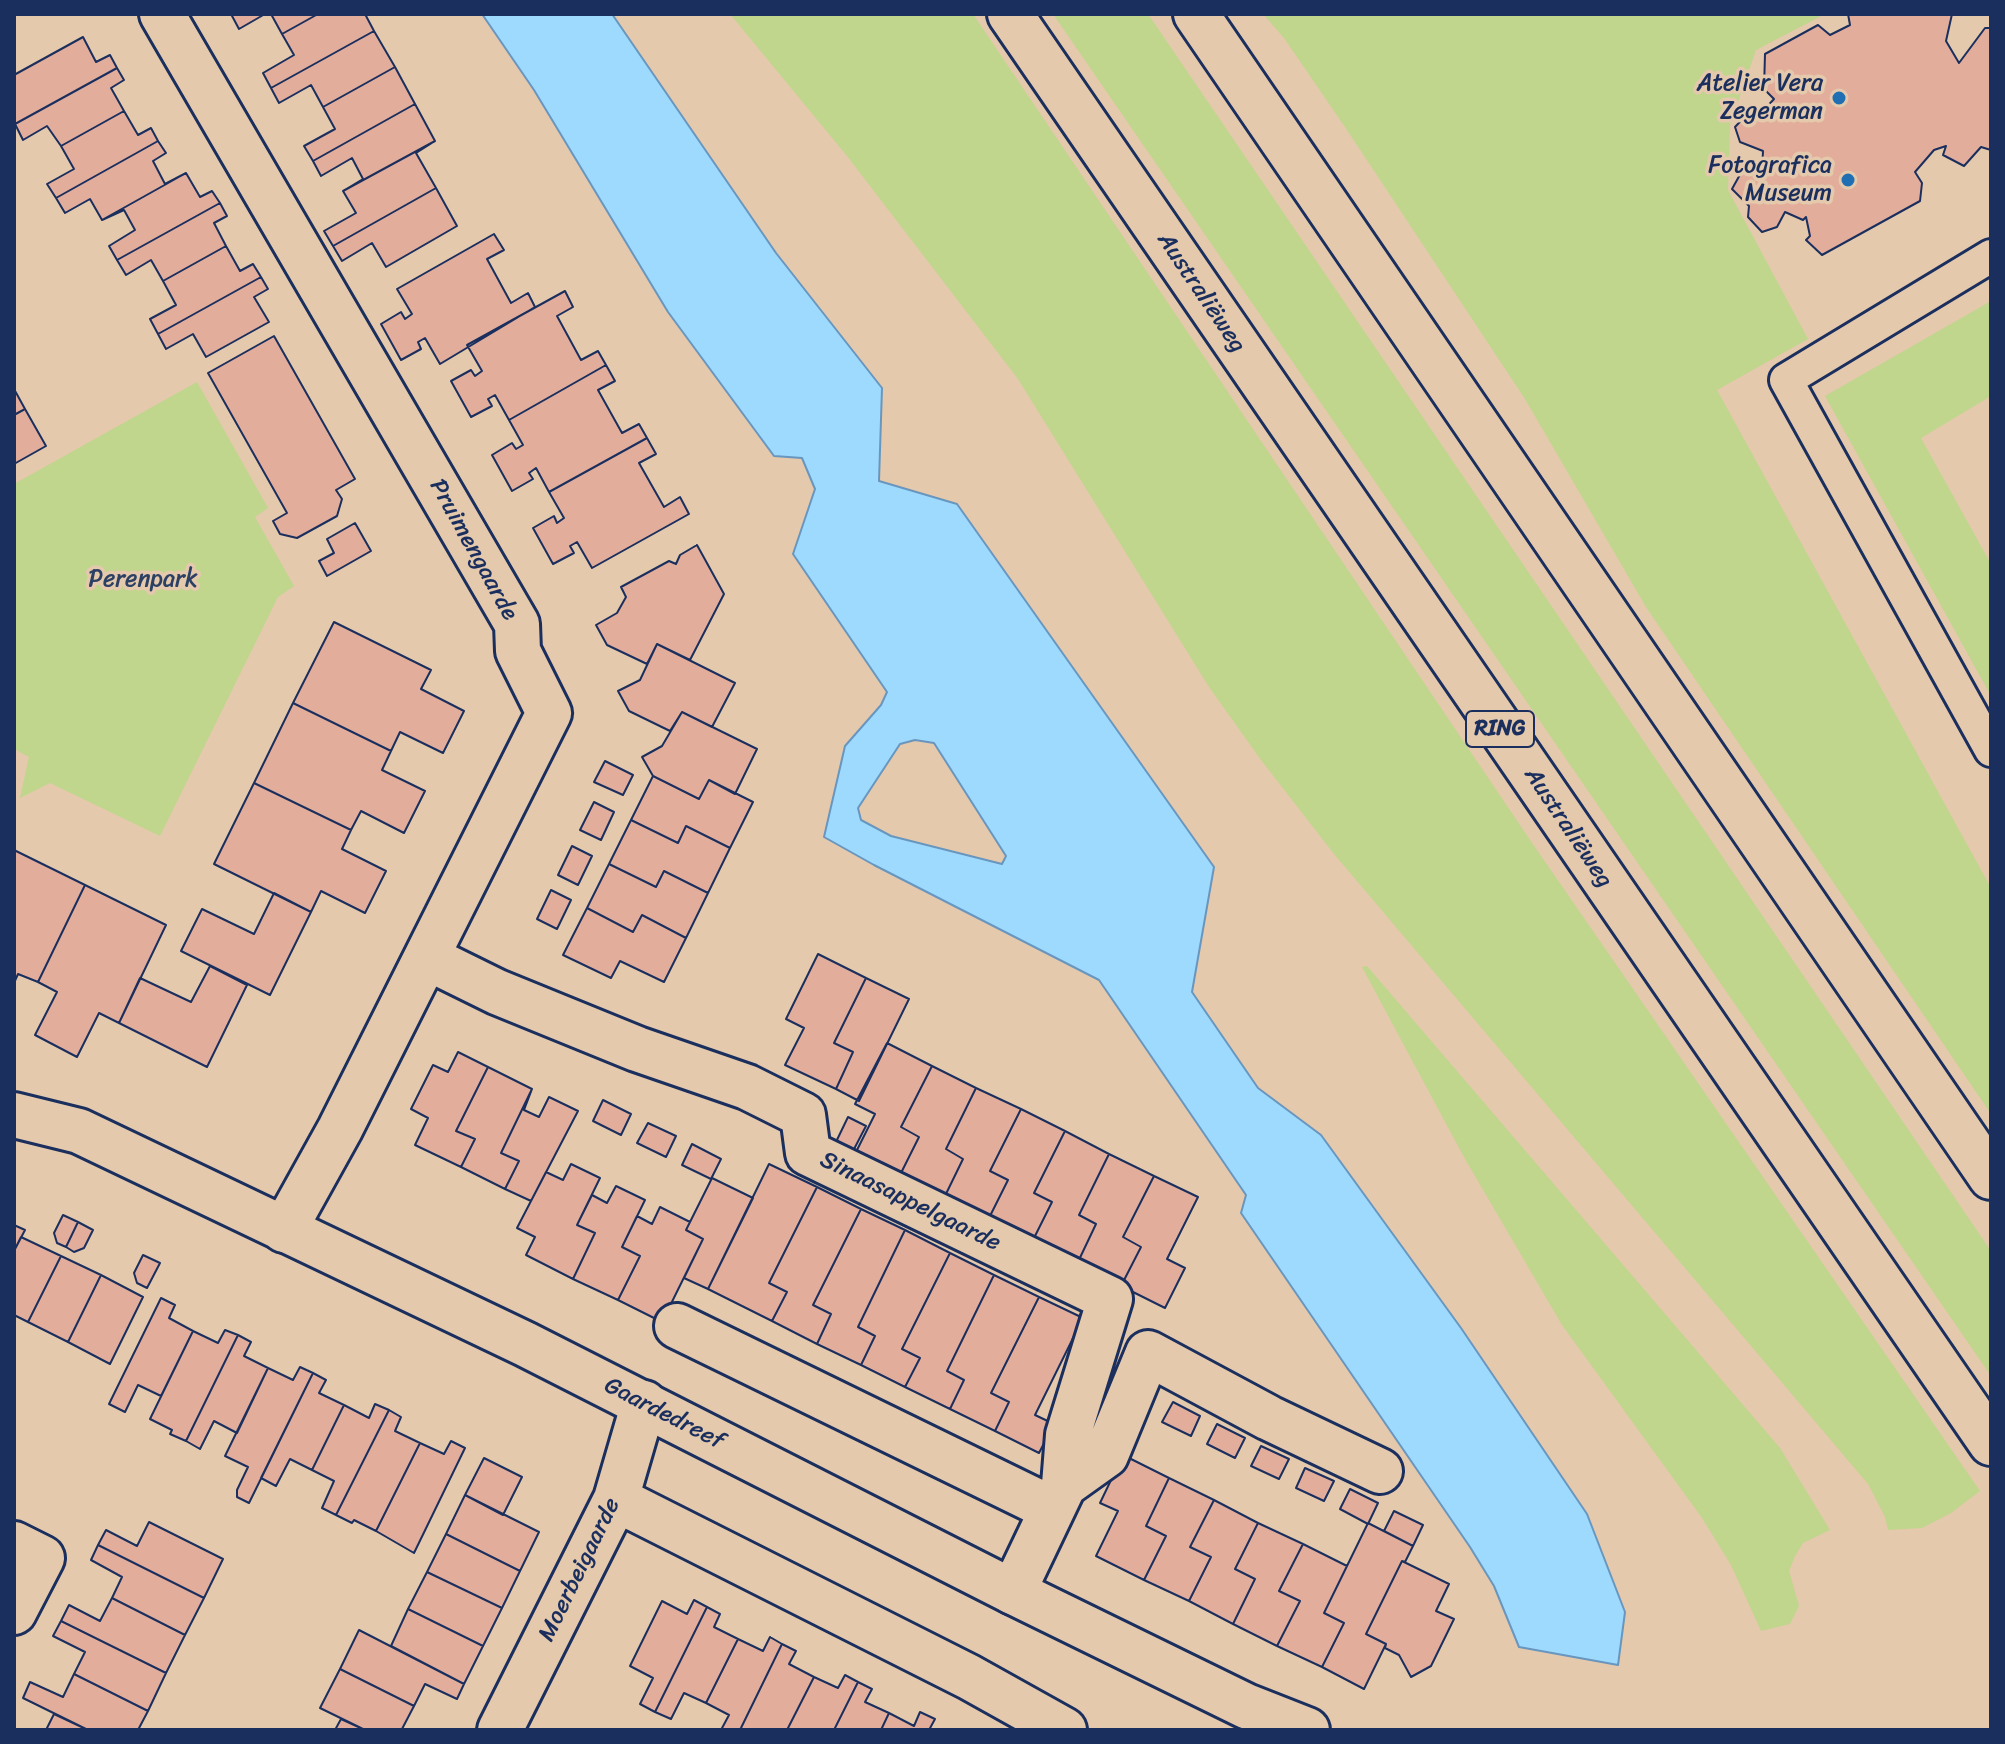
<!DOCTYPE html>
<meta charset="utf-8">
<style>
body{margin:0}
#map{position:relative;width:2005px;height:1744px;overflow:hidden;background:#e4c9ac;font-family:Sriracha,sans-serif}
canvas{display:block}
.frame{position:absolute;inset:0;border:16px solid #1b2f5e;pointer-events:none}
</style>
<div id="map">
<canvas width="2005" height="1744"></canvas>
<div class="frame"></div>
</div>
<script>
const ctx = document.querySelector('canvas').getContext('2d');
ctx.lineJoin = 'round';
function fill(path, color) {
  ctx.fillStyle = color;
  ctx.fill(path, 'evenodd');
}
function poly(rows) {
  const path = new Path2D();
  for (const r of rows) {
    path.moveTo(r[0], r[1]);
    for (let i = 2; i < r.length; i += 2) path.lineTo(r[i], r[i + 1]);
  }
  return path;
}
function trace(path, color, width, dash) {
  ctx.strokeStyle = color;
  ctx.lineWidth = width;
  ctx.lineCap = dash ? 'butt' : 'round';
  ctx.setLineDash(dash || []);
  ctx.stroke(path);
}
function drawText(font, color, halo, rows, align = 'center') {
  ctx.font = font + ' Sriracha,sans-serif';
  ctx.lineWidth = 7;
  ctx.setLineDash([]);
  ctx.textBaseline = 'middle';
  ctx.strokeStyle = halo;
  ctx.fillStyle = color;
  for (const [text, x, y, turn = 0] of rows) {
    ctx.save();
    ctx.translate(x, y);
    ctx.rotate((+turn || 0) * Math.PI / 180);
    ctx.textAlign = isNaN(turn) ? turn : align;
    if (halo) ctx.strokeText(text, 0, 0);
    ctx.fillText(text, 0, 0);
    ctx.restore();
  }
}
fill(poly([
 [730,14,973,14,1530,840,1980,1491,1951,1513,1922,1528,1888,1530,1885,1517,1868,1484,1334,854,1261,760,1209,687,1018,379,847,156],
 [1053,14,1148,14,1991,1251,1991,1376],
 [1263,14,1825,14,1756,50,1730,125,1728,190,1808,339,1717,390,1991,888,1991,1114,1646,607,1525,399,1347,130,1284,38],
 [1991,301,1991,396,1921,438,1991,564,1991,696,1825,396],
 [197,382,268,508,255,517,294,586,278,597,160,836,50,783,20,798,29,757,14,749,14,484],
 [1367,966,1780,1448,1830,1530,1803,1543,1795,1556,1789,1571,1799,1606,1790,1624,1761,1631,1731,1565,1702,1518,1562,1325,1465,1159,1362,967]
]), '#bfd68c');
const water = poly([
 [482,14,612,14,776,253,882,388,879,481,957,504,1214,867,1192,992,1258,1088,1321,1135,1461,1328,1587,1514,1625,1612,1618,1665,1519,1647,1494,1586,1470,1547,1241,1213,1246,1195,1099,980,874,865,824,837,845,746,881,705,887,692,793,554,815,489,802,458,774,456,668,312,534,90,482,14],
 [915,740,934,743,1006,856,1002,864,891,836,861,820,858,808,900,744,915,740]
]);
fill(water, '#9ddafe');
trace(water, '#6996be', 2);
const building = poly([
 [231,14,265,14,239,29,231,14],
 [271,14,318,14,282,34,271,14],
 [318,14,365,14,374,31,271,88,263,73,294,55,282,34,318,14],
 [1848,14,1952,14,1946,41,1959,63,1985,28,1991,28,1991,150,1981,147,1964,166,1943,155,1946,146,1934,150,1915,172,1922,183,1920,201,1822,255,1806,240,1810,236,1806,217,1803,220,1785,212,1777,227,1762,232,1748,217,1749,206,1732,189,1742,171,1762,172,1763,151,1740,142,1735,127,1751,110,1763,111,1774,99,1764,89,1765,54,1818,25,1830,35,1850,25,1848,14],
 [374,31,395,67,323,107,311,85,279,103,271,88,374,31],
 [83,37,96,62,110,55,117,68,15,124,14,75,83,37],
 [395,67,415,104,313,161,304,146,335,129,323,107,395,67],
 [117,68,124,80,111,88,124,111,61,146,47,126,23,140,15,124,117,68],
 [415,104,435,141,343,191,363,179,352,158,321,176,313,161,415,104],
 [124,111,138,135,151,128,158,141,56,198,47,184,74,169,61,146,124,111],
 [158,141,166,153,153,161,165,184,186,173,102,220,90,199,65,213,56,198,158,141],
 [435,141,416,153,436,188,333,246,324,231,356,213,343,191,435,141],
 [186,173,200,197,212,191,220,203,117,260,109,246,135,230,124,210,102,220,186,173],
 [436,188,457,226,386,267,372,243,342,261,333,246,436,188],
 [220,203,227,216,214,223,226,246,163,281,151,260,126,275,117,260,220,203],
 [494,234,504,250,487,259,511,303,528,293,535,307,440,364,425,338,418,342,421,349,401,360,381,324,401,312,405,319,412,314,397,289,494,234],
 [226,246,240,271,253,264,261,277,158,334,150,319,176,305,163,281,226,246],
 [261,277,268,289,254,297,269,322,206,357,193,334,166,349,158,334,261,277],
 [565,291,573,307,557,316,581,360,598,351,606,365,509,420,495,395,488,399,492,406,471,417,451,381,471,370,475,376,482,371,467,345,565,291],
 [274,336,355,479,336,490,342,499,337,516,297,538,280,534,273,521,287,513,208,373,274,336],
 [606,365,615,381,598,390,622,433,639,424,647,438,549,492,536,468,529,473,533,479,512,491,492,455,512,443,516,449,523,445,509,420,606,365],
 [14,389,25,409,14,415,14,389],
 [25,409,46,446,14,464,14,415,25,409],
 [647,438,656,454,639,463,664,507,680,497,689,514,592,568,577,542,570,546,574,553,553,564,533,528,554,516,557,523,564,518,549,492,647,438],
 [355,523,371,551,327,576,319,561,334,553,327,539,355,523],
 [697,545,724,594,690,660,657,644,647,664,607,645,596,625,617,613,626,597,621,587,669,561,676,564,680,555,697,545],
 [334,622,431,670,421,689,464,711,443,753,400,732,391,751,293,703,334,622],
 [657,644,735,683,712,727,682,712,670,731,629,711,618,691,640,680,657,644],
 [293,703,391,751,382,770,425,791,404,833,361,811,351,830,254,783,293,703],
 [682,712,757,749,735,794,709,780,699,799,653,776,642,757,662,746,682,712],
 [605,761,633,775,623,795,594,782,605,761],
 [653,776,699,799,709,780,753,802,730,848,686,826,678,843,631,820,653,776],
 [254,783,351,830,342,849,386,871,365,913,321,891,311,912,214,864,254,783],
 [594,802,614,812,601,840,580,830,594,802],
 [631,820,678,843,686,826,730,848,708,893,664,871,656,887,609,864,631,820],
 [572,846,592,856,578,885,558,875,572,846],
 [14,850,85,885,38,982,18,974,14,983,14,850],
 [609,864,656,887,664,871,708,893,686,938,642,915,633,932,587,908,609,864],
 [85,885,166,925,119,1023,99,1013,77,1057,35,1035,57,992,38,982,85,885],
 [551,890,571,900,557,929,537,919,551,890],
 [274,893,311,912,270,995,181,951,202,909,254,934,274,893],
 [587,908,633,932,642,915,686,938,664,982,620,961,611,978,563,955,587,908],
 [818,954,866,978,834,1043,853,1052,836,1089,785,1065,804,1028,786,1019,818,954],
 [210,966,247,985,207,1067,119,1023,140,978,191,1002,210,966],
 [866,978,909,999,859,1101,836,1089,853,1052,834,1043,866,978],
 [887,1043,932,1066,901,1127,919,1137,899,1177,855,1154,875,1114,855,1104,887,1043],
 [458,1052,488,1067,456,1131,475,1139,461,1167,415,1145,428,1118,411,1109,433,1065,448,1072,458,1052],
 [932,1066,976,1088,946,1149,963,1159,944,1198,899,1177,919,1137,901,1127,932,1066],
 [488,1067,532,1089,501,1153,519,1161,505,1189,461,1167,475,1139,456,1131,488,1067],
 [976,1088,1021,1109,990,1171,1008,1180,988,1220,944,1198,963,1159,946,1149,976,1088],
 [532,1089,524,1110,539,1117,549,1097,578,1111,531,1201,505,1189,519,1161,501,1153,532,1089],
 [603,1100,631,1114,621,1135,593,1121,603,1100],
 [1021,1109,1065,1131,1034,1193,1052,1202,1032,1242,988,1220,1008,1180,990,1171,1021,1109],
 [848,1117,866,1126,852,1153,835,1144,848,1117],
 [648,1123,676,1136,666,1157,637,1143,648,1123],
 [1065,1131,1109,1154,1079,1215,1096,1224,1077,1264,1032,1242,1052,1202,1034,1193,1065,1131],
 [692,1144,721,1159,711,1179,682,1165,692,1144],
 [1109,1154,1154,1176,1123,1237,1141,1247,1121,1286,1077,1264,1096,1224,1079,1215,1109,1154],
 [571,1164,600,1178,577,1225,595,1233,573,1279,526,1255,535,1237,517,1228,546,1172,563,1180,571,1164],
 [769,1164,817,1187,769,1283,787,1292,772,1321,708,1289,769,1164],
 [1154,1176,1198,1197,1167,1259,1185,1268,1165,1308,1121,1286,1141,1247,1123,1237,1154,1176],
 [712,1178,753,1198,708,1289,684,1278,703,1239,686,1230,712,1178],
 [616,1186,645,1200,622,1247,640,1256,618,1300,573,1279,595,1233,577,1225,592,1195,607,1203,616,1186],
 [817,1187,861,1209,813,1305,831,1314,817,1344,772,1321,787,1292,769,1283,817,1187],
 [660,1207,690,1222,686,1230,703,1239,662,1322,618,1300,640,1256,622,1247,637,1216,652,1224,660,1207],
 [861,1209,905,1230,858,1327,875,1336,861,1365,817,1344,831,1314,813,1305,861,1209],
 [63,1215,78,1222,66,1247,57,1243,54,1233,63,1215],
 [78,1222,93,1230,84,1248,74,1252,66,1247,78,1222],
 [14,1225,25,1230,14,1251,14,1225],
 [905,1230,950,1253,902,1349,920,1358,905,1387,861,1365,875,1336,858,1327,905,1230],
 [21,1237,61,1256,28,1322,14,1315,14,1251,21,1237],
 [950,1253,994,1275,947,1371,964,1380,950,1409,905,1387,920,1358,902,1349,950,1253],
 [143,1255,160,1263,147,1288,137,1283,134,1273,143,1255],
 [61,1256,101,1275,68,1342,28,1322,61,1256],
 [101,1275,143,1297,110,1364,68,1342,101,1275],
 [994,1275,1039,1297,991,1393,1009,1402,995,1431,950,1409,964,1380,947,1371,994,1275],
 [1039,1297,1083,1318,1035,1415,1054,1424,1039,1453,995,1431,1009,1402,991,1393,1039,1297],
 [161,1298,175,1305,169,1318,193,1331,161,1396,138,1385,125,1412,109,1404,161,1298],
 [225,1330,238,1335,186,1441,170,1434,172,1430,150,1419,193,1331,218,1343,225,1330],
 [238,1335,251,1342,244,1356,268,1368,237,1433,214,1421,200,1449,186,1441,238,1335],
 [300,1367,313,1373,249,1503,237,1497,237,1490,248,1467,225,1456,268,1368,293,1380,300,1367],
 [313,1373,326,1380,319,1393,344,1405,312,1470,290,1459,276,1486,261,1478,313,1373],
 [1173,1402,1200,1416,1191,1436,1162,1422,1173,1402],
 [375,1404,389,1410,336,1515,322,1508,334,1481,312,1470,344,1405,369,1418,375,1404],
 [389,1410,401,1417,395,1431,420,1443,376,1531,354,1520,352,1523,336,1515,389,1410],
 [1217,1424,1245,1438,1235,1458,1207,1444,1217,1424],
 [451,1441,465,1448,414,1553,376,1531,420,1443,444,1454,451,1441],
 [1261,1446,1289,1459,1279,1479,1251,1466,1261,1446],
 [1123,1455,1169,1478,1146,1526,1166,1536,1144,1580,1096,1556,1118,1511,1100,1503,1123,1455],
 [484,1458,522,1477,503,1515,465,1495,484,1458],
 [1305,1468,1334,1481,1324,1501,1296,1488,1305,1468],
 [1169,1478,1214,1500,1190,1547,1211,1557,1189,1601,1144,1580,1166,1536,1146,1526,1169,1478],
 [1350,1489,1378,1503,1368,1524,1340,1509,1350,1489],
 [465,1495,539,1532,520,1571,446,1534,465,1495],
 [1214,1500,1258,1523,1235,1569,1255,1579,1233,1624,1189,1601,1211,1557,1190,1547,1214,1500],
 [1394,1511,1423,1525,1413,1546,1384,1531,1394,1511],
 [149,1522,223,1559,204,1598,98,1545,106,1530,137,1546,149,1522],
 [1258,1523,1303,1544,1279,1591,1300,1601,1277,1646,1233,1624,1255,1579,1235,1569,1258,1523],
 [1368,1523,1413,1546,1405,1562,1402,1561,1366,1634,1386,1644,1364,1689,1322,1667,1344,1623,1324,1613,1368,1523],
 [446,1534,520,1571,502,1608,427,1572,446,1534],
 [1303,1544,1347,1566,1324,1613,1344,1623,1322,1667,1277,1646,1300,1601,1279,1591,1303,1544],
 [98,1545,204,1598,185,1635,112,1598,122,1577,91,1560,98,1545],
 [1402,1561,1449,1584,1436,1611,1454,1619,1431,1666,1411,1677,1399,1655,1385,1648,1386,1644,1366,1634,1402,1561],
 [427,1572,502,1608,483,1646,408,1609,427,1572],
 [112,1598,185,1635,166,1673,61,1621,69,1605,100,1621,112,1598],
 [694,1600,707,1607,655,1712,640,1704,653,1678,630,1666,662,1601,687,1614,694,1600],
 [707,1607,720,1614,714,1627,738,1639,706,1703,684,1693,671,1719,655,1712,707,1607],
 [408,1609,483,1646,464,1684,391,1646,408,1609],
 [61,1621,166,1673,148,1711,74,1674,85,1652,53,1636,61,1621],
 [359,1630,464,1684,457,1699,425,1684,414,1706,340,1669,359,1630],
 [770,1637,782,1644,740,1730,721,1730,729,1715,706,1703,738,1639,763,1651,770,1637],
 [782,1644,796,1651,789,1664,814,1677,787,1730,740,1730,782,1644],
 [340,1669,414,1706,402,1729,405,1730,365,1730,320,1708,340,1669],
 [74,1674,148,1711,138,1730,88,1730,23,1698,30,1682,63,1697,74,1674],
 [845,1675,858,1682,834,1730,787,1730,814,1677,838,1688,845,1675],
 [858,1682,872,1689,865,1702,889,1713,881,1730,834,1730,858,1682],
 [920,1712,935,1719,929,1730,881,1730,889,1713,914,1726,920,1712],
 [54,1714,88,1730,46,1730,54,1714],
 [341,1719,365,1730,335,1730,341,1719]
]);
fill(building, '#e3ad9b');
trace(building, '#1b2f5e', 2);
const lane = poly([
 [1991,256,1786,380,1991,750]
]);
const street = poly([
 [162,14,517,624,518,651,549,713,340,1129,284,1230],
 [428,958,497,992,637,1049,747,1087,803,1115,808,1153,1110,1299,1068,1435,1064,1485,1013,1592],
 [677,1326,1052,1509],
 [1064,1485,1106,1455,1148,1353,1269,1418,1380,1471],
 [616,1499,969,1677,1064,1730],
 [14,1544,42,1558,14,1612],
 [500,1730,616,1499,644,1403]
]);
const secondary = poly([
 [14,1115,79,1131,525,1344,1013,1592,1246,1706,1307,1730]
]);
const primary = poly([
 [1010,14,1991,1443],
 [1196,14,1991,1177]
]);
trace(lane, '#1b2f5e', 38);
trace(street, '#1b2f5e', 50);
trace(secondary, '#1b2f5e', 50);
trace(primary, '#1b2f5e', 50);
trace(lane, '#e4c9ac', 32);
trace(street, '#e4c9ac', 44);
trace(secondary, '#e4c9ac', 44);
trace(primary, '#e4c9ac', 44);
for (const [x, y, r, color] of [
 [1839,98,8,"#1f6fb2"],
 [1848,180,8,"#1f6fb2"]
]) {
  const dot = new Path2D();
  dot.arc(x, y, r, 0, 2 * Math.PI);
  ctx.fillStyle = color;
  ctx.fill(dot);
  trace(dot, '#e4c9ac', 3);
}
for (const [x, y, w] of [
 [1500,729,68]
]) {
  const box = new Path2D();
  box.roundRect(x - w / 2, y - 18, w, 36, 6);
  ctx.fillStyle = '#e4c9ac';
  ctx.fill(box);
  trace(box, '#1b2f5e', 2);
}
drawText('bold 22px', '#1b2f5e', null, [
 ["RING",1500,729]
]);
drawText('24px', '#1b2f5e', '#e4c9ac', [
 ["Atelier Vera",1823,84],
 ["Zegerman",1823,112],
 ["Fotografica",1832,166],
 ["Museum",1832,194]
], 'right');
drawText('24px', '#1b2f5e', '#e4c9ac', [
 ["Australiëweg",1201,293,56],
 ["Pruimengaarde",473,550,61],
 ["Australiëweg",1568,828,56],
 ["Sinaasappelgaarde",910,1202,26],
 ["Gaardedreef",664,1414,27],
 ["Moerbeigaarde",580,1570,-64]
]);
drawText('24px', '#2b4063', '#e4c9ac', [
 ["Perenpark",143,580]
]);
</script>
